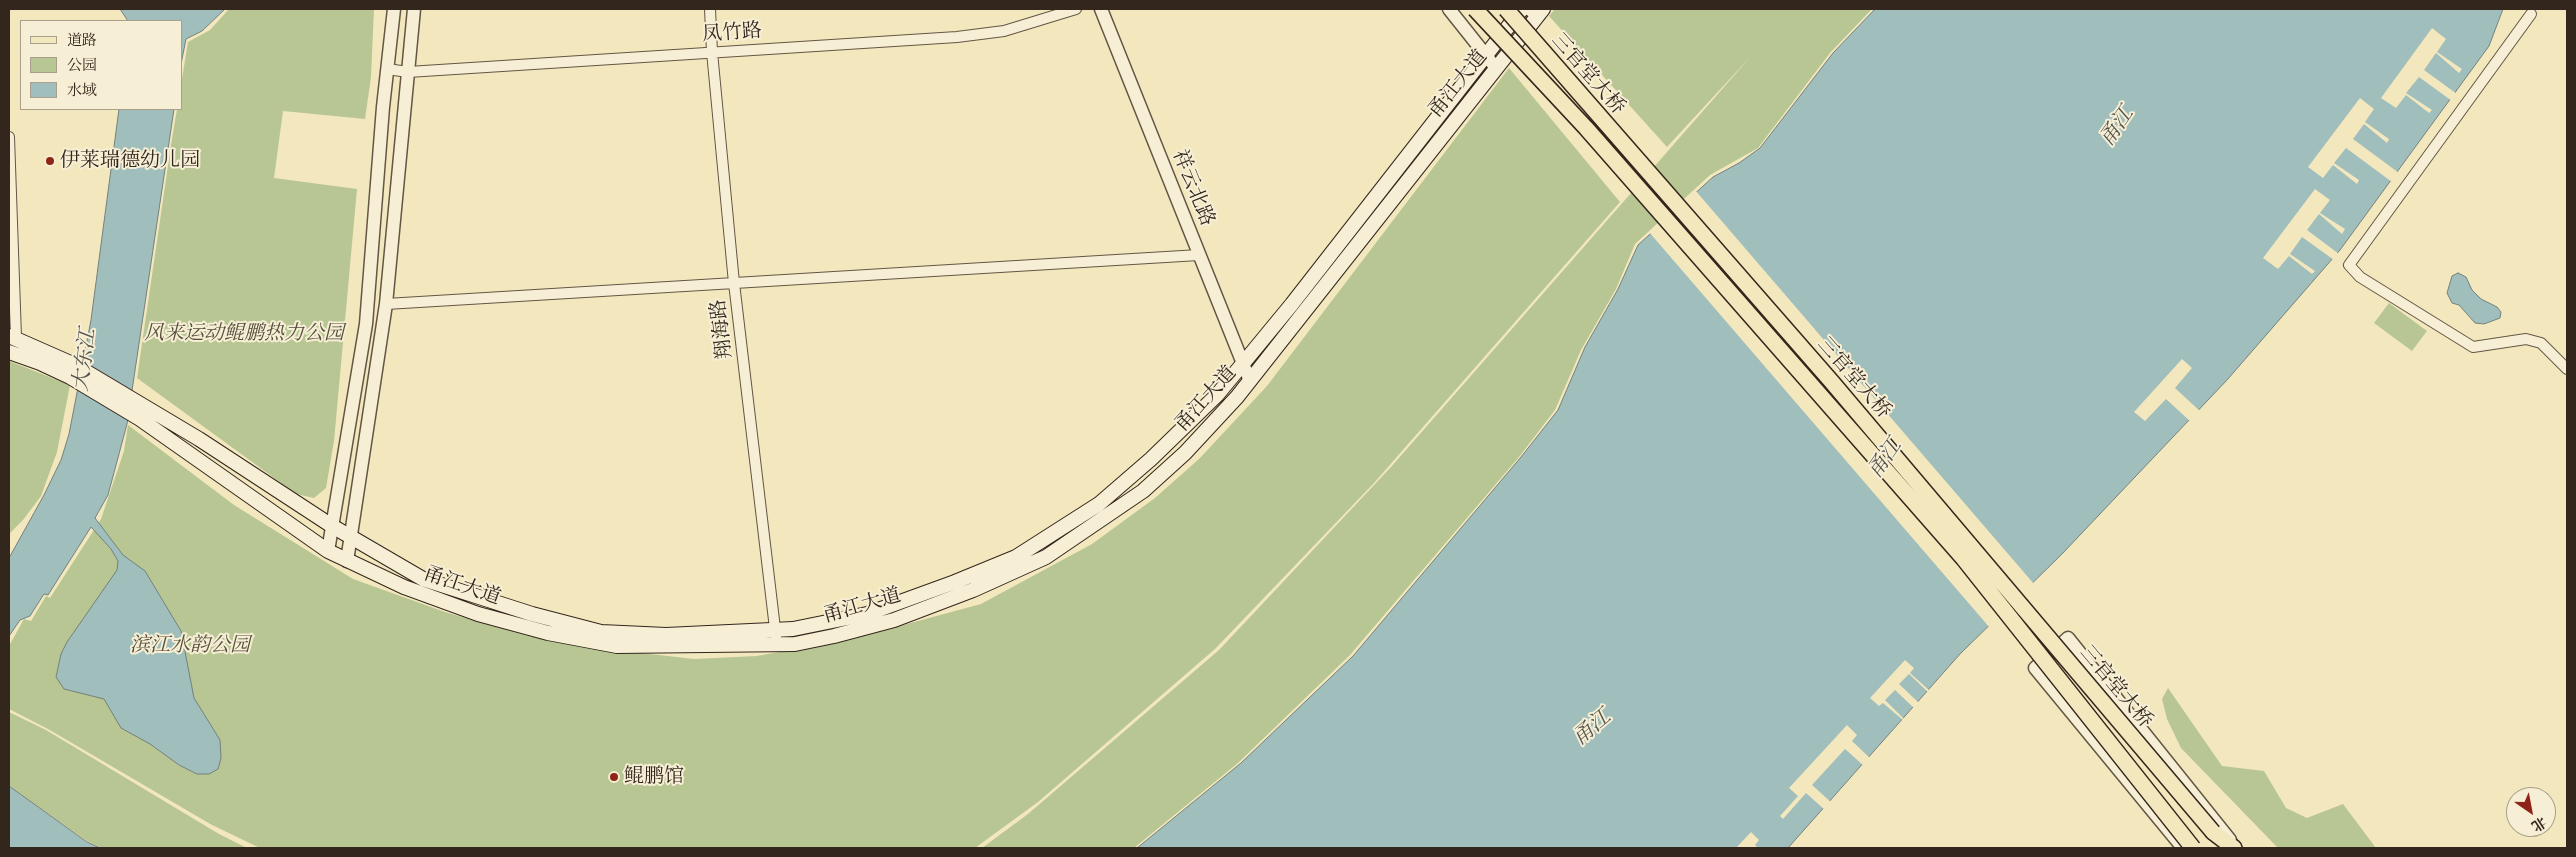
<!DOCTYPE html>
<meta charset="utf-8">
<style>
body{margin:0}
#map{position:relative;width:2576px;height:857px;overflow:hidden;background:#f3e7be;font-family:"Old Standard TT","Noto Serif SC",serif}
canvas{display:block}
.frame{position:absolute;inset:0;border:10px solid #33261d;pointer-events:none}
.legend{position:absolute;left:20px;top:20px;width:162px;height:90px;box-sizing:border-box;background:#f7efd5;border:1px solid #a99f8b;margin:0;padding:6px 9px;list-style:none;font-size:15px;color:#33261d}
.legend li{display:flex;align-items:center;gap:10px;height:25px}
.legend b{width:25px;border:1px solid #a99f8b}
.north{position:absolute;left:2506px;top:787px;width:50px;height:50px;box-sizing:border-box;background:#f7efd5;border:1px solid #a99f8b;border-radius:50%;rotate:147deg;font-size:14px;font-weight:700;line-height:20px;text-align:center;color:#33261d}
.north::after{content:'';display:block;margin:auto;width:18px;height:22px;background:#8f2418;clip-path:polygon(50% 0,100% 100%,50% 72%,0 100%)}
</style>
<div id="map">
<canvas width="2576" height="857"></canvas>
<div class="frame"></div>
<ul class="legend">
<li><b style="height:6px;background:#f3e7be"></b>道路</li>
<li><b style="height:14px;background:#b8c694"></b>公园</li>
<li><b style="height:14px;background:#a0bebc"></b>水域</li>
</ul>
<div class="north">北</div>
</div>
<script>
const ctx = document.querySelector('canvas').getContext('2d');
ctx.lineJoin = 'round';
function fill(path, color) {
  ctx.fillStyle = color;
  ctx.fill(path, 'evenodd');
}
function poly(rows) {
  const path = new Path2D();
  for (const r of rows) {
    path.moveTo(r[0], r[1]);
    for (let i = 2; i < r.length; i += 2) path.lineTo(r[i], r[i + 1]);
  }
  return path;
}
function trace(path, color, width, dash) {
  ctx.strokeStyle = color;
  ctx.lineWidth = width;
  ctx.lineCap = dash ? 'butt' : 'round';
  ctx.setLineDash(dash || []);
  ctx.stroke(path);
}
function drawText(font, color, halo, rows, align = 'center') {
  ctx.font = font + ' "Old Standard TT","Noto Serif SC",serif';
  ctx.lineWidth = 4;
  ctx.setLineDash([]);
  ctx.textBaseline = 'middle';
  ctx.strokeStyle = halo;
  ctx.fillStyle = color;
  for (const [text, x, y, turn = 0] of rows) {
    ctx.save();
    ctx.translate(x, y);
    ctx.rotate((+turn || 0) * Math.PI / 180);
    ctx.textAlign = isNaN(turn) ? turn : align;
    if (halo) ctx.strokeText(text, 0, 0);
    ctx.fillText(text, 0, 0);
    ctx.restore();
  }
}
fill(poly([
 [229,9,374,9,371,77,365,119,283,111,274,178,357,189,334,441,326,488,314,498,296,494,137,378,171,145,177,109,181,109,181,85,188,42,210,30],
 [1555,9,1872,9,1830,53,1758,148,1710,175,1635,244,1616,289,1581,350,1555,410,1519,457,1350,655,1238,763,1134,848,982,848,1028,814,1219,650,1391,467,1752,55,1667,147,1549,16],
 [1509,68,1620,202,1374,483,1215,649,1038,802,975,848,260,848,212,825,48,729,9,709,9,646,24,619,31,621,46,596,50,598,101,519,124,451,128,425,234,505,353,579,445,612,524,635,597,648,694,659,757,656,855,638,981,604,1092,544,1155,498,1200,458,1267,386],
 [2389,303,2427,331,2412,351,2374,323],
 [9,361,70,385,57,452,41,496,23,520,9,534],
 [2168,688,2222,766,2264,771,2286,808,2307,818,2343,804,2376,848,2278,848,2181,748,2167,719,2162,699],
 [9,712,46,730,219,834,247,848,101,848,87,841,9,786]
]), '#b8c694');
const water = poly([
 [120,9,225,9,202,31,186,39,181,64,181,21,128,21,120,9],
 [1875,9,2503,9,2489,46,2340,250,2227,380,2062,554,1960,654,1788,848,1137,848,1241,763,1353,656,1521,457,1558,410,1585,347,1618,289,1638,245,1713,177,1739,163,1760,148,1833,53,1875,9],
 [119,109,174,109,127,424,108,495,95,518,123,555,145,571,181,631,194,698,220,740,221,758,218,769,209,774,197,774,179,765,150,744,121,728,104,699,64,689,56,677,61,654,67,642,117,570,118,561,111,549,91,527,48,595,44,594,30,616,20,620,9,636,9,558,44,495,61,460,69,434,91,320,119,109],
 [2458,273,2466,277,2472,290,2481,299,2497,307,2501,312,2500,318,2484,324,2475,323,2459,305,2452,303,2447,293,2452,276,2458,273],
 [9,786,87,842,100,848,9,848,9,786]
]);
fill(water, '#a0bebc');
trace(water, '#74817c', 1);
fill(poly([
 [2432,28,2446,39,2437,52,2462,69,2459,73,2436,53,2424,70,2457,94,2452,101,2419,77,2406,93,2432,110,2429,113,2406,95,2396,108,2381,98],
 [2360,98,2374,109,2365,122,2389,139,2387,143,2364,124,2353,139,2399,173,2392,182,2346,148,2334,163,2359,180,2357,184,2333,165,2323,178,2308,167],
 [2315,189,2330,200,2320,213,2345,229,2342,234,2319,214,2307,230,2339,254,2334,260,2302,237,2290,254,2315,271,2312,274,2289,256,2278,269,2263,258],
 [1695,190,2034,584,1990,628,1649,232],
 [2182,359,2192,368,2175,388,2201,412,2191,422,2166,399,2145,421,2134,412],
 [1905,660,1914,668,1910,673,1930,691,1929,693,1909,674,1899,684,1919,703,1915,709,1895,690,1885,700,1905,720,1904,721,1883,703,1879,706,1870,698],
 [1847,725,1857,735,1852,741,1871,759,1864,766,1845,749,1812,785,1832,803,1825,810,1806,793,1783,819,1780,816,1798,796,1789,788],
 [1751,832,1759,840,1755,845,1758,848,1736,848]
]), '#f3e7be');
const minor = poly([
 [710,9,712,52,734,283,776,637],
 [2531,14,2349,265,2360,277,2473,347,2526,339,2541,343,2567,369],
 [387,69,408,72,957,37,1004,31,1076,9],
 [9,137,16,337],
 [386,304,1199,255]
]);
const tertiary = poly([
 [1101,9,1250,381],
 [1449,9,1496,68],
 [1529,9,1538,16],
 [328,551,366,324,383,107,394,9],
 [347,561,386,304,414,9],
 [2183,848,2035,668,2068,638,2230,840]
]);
const secondary = poly([
 [9,336,75,365,199,439,332,526,423,579,532,614,601,632,666,635,793,629,867,614,955,582,1016,557,1099,504,1151,459,1217,395,1292,304,1522,9],
 [9,352,40,363,70,377,140,419,328,551,404,587,478,614,548,633,617,646,795,644,834,636,894,620,973,590,1046,557,1143,491,1185,453,1237,397,1543,9]
]);
const primary = poly([
 [2213,832,2234,848]
]);
trace(minor, '#635645', 12);
trace(tertiary, '#635645', 15);
trace(secondary, '#33261d', 16);
trace(primary, '#33261d', 18);
trace(minor, '#f7efd5', 10);
trace(tertiary, '#f7efd5', 12);
trace(secondary, '#f7efd5', 14);
trace(primary, '#f3e7be', 15);
const primaryBridge = poly([
 [1475,9,1586,128,1963,558,2193,848],
 [1506,9,1831,381,2213,832]
]);
trace(primaryBridge, '#33261d', 18, []);
trace(primaryBridge, '#f3e7be', 15);
for (const [x, y, r, color] of [
 [50,161,5,"#8f2418"],
 [614,777,5,"#8f2418"]
]) {
  const dot = new Path2D();
  dot.arc(x, y, r, 0, 2 * Math.PI);
  ctx.fillStyle = color;
  ctx.fill(dot);
  trace(dot, '#f7efd5', 2);
}
drawText('20px', '#33261d', '#f7efd5', [
 ["凤竹路",732,33,-4],
 ["三官堂大桥",1588,74,49],
 ["甬江大道",1458,84,-51],
 ["祥云北路",1193,188,68],
 ["翔海路",722,329,-97],
 ["三官堂大桥",1854,378,49],
 ["甬江大道",1206,399,-48],
 ["甬江大道",462,586,19],
 ["甬江大道",862,606,-16],
 ["三官堂大桥",2116,687,50]
]);
drawText('20px', '#33261d', '#f7efd5', [
 ["伊莱瑞德幼儿园",60,161],
 ["鲲鹏馆",624,777]
], 'left');
drawText('italic 20px', '#544e3b', '#f7efd5', [
 ["风来运动鲲鹏热力公园",244,334],
 ["滨江水韵公园",190,646]
]);
drawText('italic 21px', '#54544d', '#f7efd5', [
 ["甬江",2117,127,-55],
 ["大东江",85,360,-83],
 ["甬江",1885,459,-55],
 ["甬江",1592,728,-40]
]);
</script>
